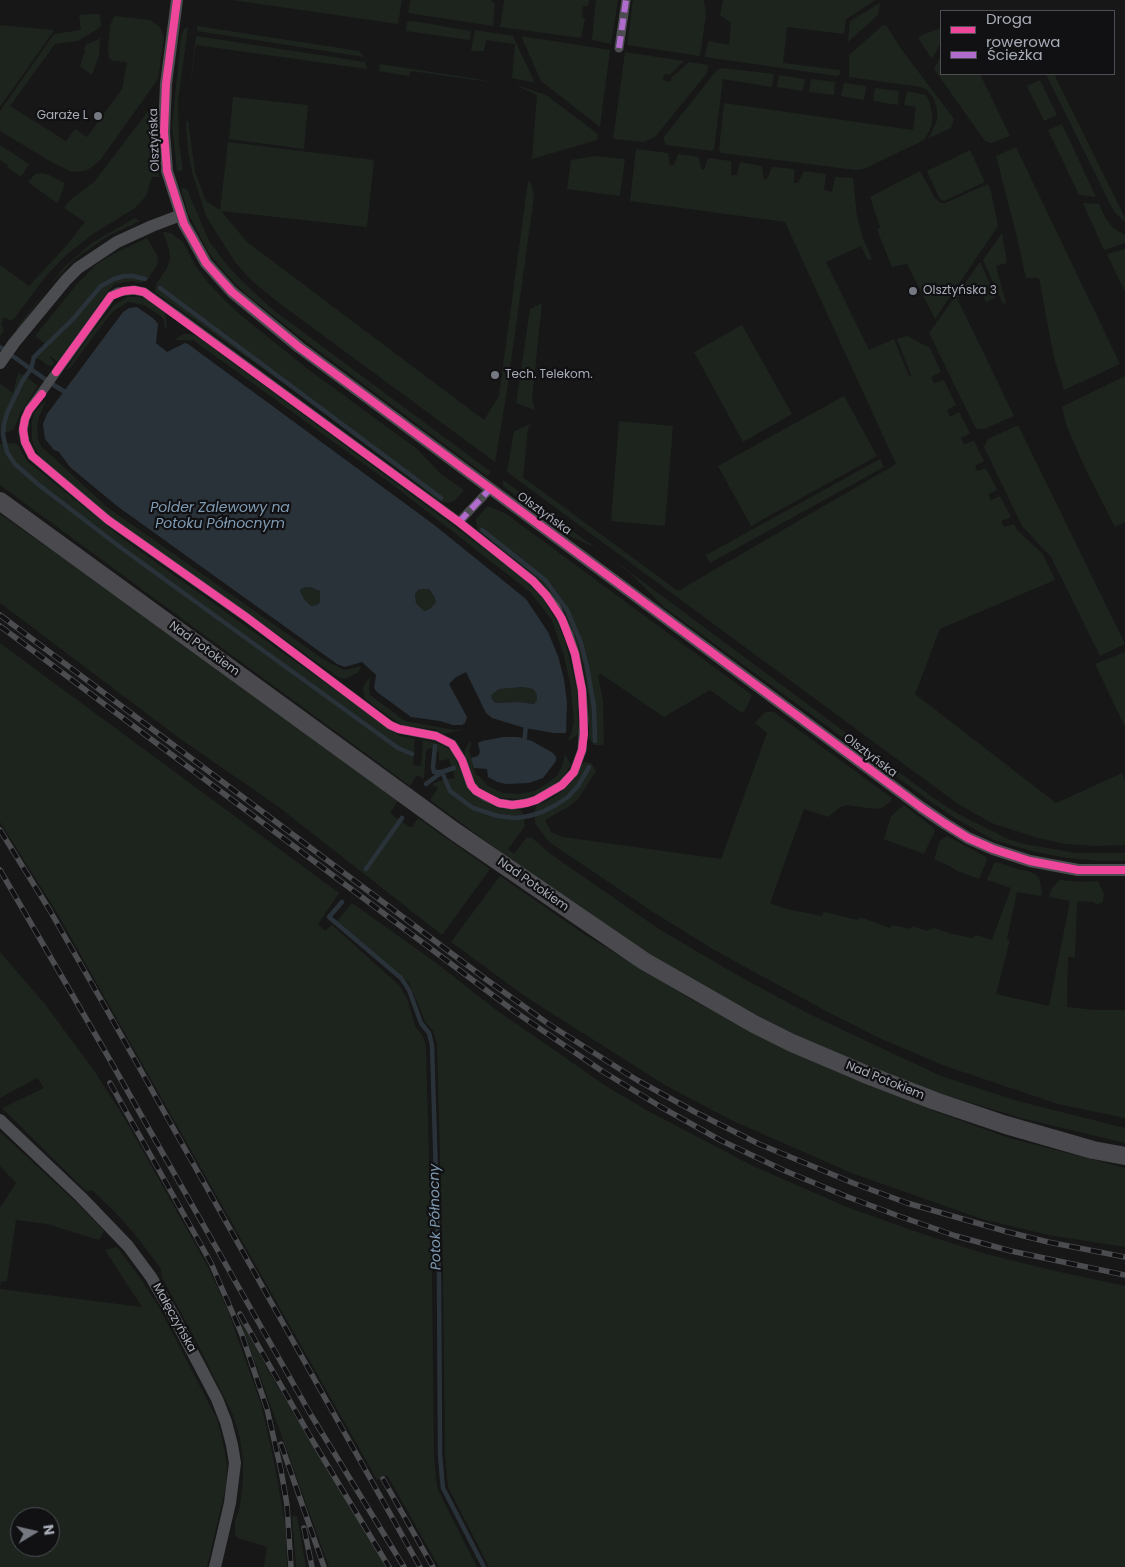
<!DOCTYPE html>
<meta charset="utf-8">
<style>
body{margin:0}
#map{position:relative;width:1125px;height:1567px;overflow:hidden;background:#171717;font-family:Poppins,sans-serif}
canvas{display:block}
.legend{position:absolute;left:940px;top:10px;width:175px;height:65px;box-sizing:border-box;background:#111113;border:1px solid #4d4f55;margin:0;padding:6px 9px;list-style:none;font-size:15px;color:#a8adb8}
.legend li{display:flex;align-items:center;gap:10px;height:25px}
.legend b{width:25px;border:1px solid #4d4f55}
.north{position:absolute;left:10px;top:1507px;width:50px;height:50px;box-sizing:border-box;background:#111113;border:1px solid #4d4f55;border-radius:50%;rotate:81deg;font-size:14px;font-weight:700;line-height:20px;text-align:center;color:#a8adb8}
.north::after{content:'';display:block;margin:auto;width:18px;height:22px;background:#757880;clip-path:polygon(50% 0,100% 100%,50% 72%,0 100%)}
</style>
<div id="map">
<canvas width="1125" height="1567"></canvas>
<ul class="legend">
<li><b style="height:6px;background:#ed469a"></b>Droga rowerowa</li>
<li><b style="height:6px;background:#b06ccc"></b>Ścieżka</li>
</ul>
<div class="north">N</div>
</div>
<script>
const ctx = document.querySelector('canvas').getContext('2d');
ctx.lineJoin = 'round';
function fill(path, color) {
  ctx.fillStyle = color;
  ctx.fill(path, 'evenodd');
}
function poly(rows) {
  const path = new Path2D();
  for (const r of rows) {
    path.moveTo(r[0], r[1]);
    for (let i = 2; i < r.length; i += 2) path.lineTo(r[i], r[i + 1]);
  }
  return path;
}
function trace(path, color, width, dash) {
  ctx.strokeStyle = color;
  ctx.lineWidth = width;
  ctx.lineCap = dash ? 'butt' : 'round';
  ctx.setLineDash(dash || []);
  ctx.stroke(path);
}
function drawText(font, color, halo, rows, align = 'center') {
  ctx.font = font + ' Poppins,sans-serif';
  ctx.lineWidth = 4.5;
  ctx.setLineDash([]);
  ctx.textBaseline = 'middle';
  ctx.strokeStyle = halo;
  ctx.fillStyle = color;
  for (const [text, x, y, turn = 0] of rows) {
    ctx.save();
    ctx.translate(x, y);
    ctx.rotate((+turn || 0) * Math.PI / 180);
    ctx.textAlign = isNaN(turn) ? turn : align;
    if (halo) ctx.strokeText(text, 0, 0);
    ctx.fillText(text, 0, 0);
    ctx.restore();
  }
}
fill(poly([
 [232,0,402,0,398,24],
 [410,0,491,0,495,4,493,26,408,13],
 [504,0,589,0,588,6,583,6,582,16,585,19,581,38,500,27],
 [596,0,618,0,611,44,592,40],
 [633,0,704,0,706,14,700,56,627,45],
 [723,0,876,0,846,19,844,34,787,27,783,63,840,70,840,74,837,76,705,57,708,41,729,45,731,23,720,15],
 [880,3,878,15,848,42,850,21],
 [91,14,100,14,101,25,99,28,78,41,55,44,10,106,66,141,75,129,87,137,122,89,127,62,113,61,109,58,108,49,110,25,115,16,150,20,160,27,164,37,158,79,101,159,91,168,84,171,72,172,53,163,0,131,0,111,54,34,81,30,79,15],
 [413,21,471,31,470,40,406,31,407,22],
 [0,25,53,30,53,32,0,107],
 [886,25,902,50,954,119,951,128,929,138,937,120,937,110,934,99,927,90,921,87,849,77,849,55,882,26],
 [197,26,359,51,364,57,197,31],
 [188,27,178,101,179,144,183,170,177,171,172,126,181,37,184,29],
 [941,28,941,42,932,59,918,38,924,34],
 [475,30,513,36,535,83,512,78,515,44,486,40,484,51,471,51],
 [196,36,365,62,367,69,196,45,189,95],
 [521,36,610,50,600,127,541,81],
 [100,38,99,56,92,75,80,66,85,51,84,49,87,44,93,42],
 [625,52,684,61,670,75,664,74,663,80,670,82,672,77,689,62,708,65,707,73,656,136,644,142,613,139],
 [941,56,941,74,980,74,1010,136,991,143,985,141,934,69],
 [380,64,471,78,497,83,411,71,409,76,379,71],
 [721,68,774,74,772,87,723,79,714,149,712,151,666,145,663,138,716,71],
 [1046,74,1054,74,1125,218,1125,222,1115,213,1111,206],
 [779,75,805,79,803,91,777,87],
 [811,79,835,82,834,95,809,92],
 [1040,80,1057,115,1044,121,1027,86],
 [844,83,866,86,864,100,841,96],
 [513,84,546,95,598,134,597,140,532,159,537,95],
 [875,88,899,91,898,105,873,101],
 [907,91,926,95,930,103,932,114,932,124,929,132,924,140,864,169,856,170,721,153,719,150,724,103,913,130,916,107,904,105],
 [233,97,308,105,304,149,229,139],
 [152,106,156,107,155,144,159,177,152,177,146,196,135,208,93,234,66,255,45,277,14,319,9,320,4,317,1,324,4,331,0,336,0,265,29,286,66,246,85,222,64,208,70,200,94,182],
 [188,121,195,172,206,201,220,210,228,142,374,160,367,227,221,211,247,242,484,420,499,396,528,181,531,183,534,197,507,390,495,462,275,300,250,279,235,262,206,216,192,172,188,151,186,122],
 [1062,124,1096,197,1079,195,1048,130],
 [0,145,29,164,21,177,7,167,8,165,0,160],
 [1016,147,1120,364,1064,390,1054,358,1039,278,1026,278,1015,229,996,156],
 [636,149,668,153,670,165,674,165,678,154,699,157,701,169,704,170,708,158,731,161,731,175,737,175,740,162,762,166,764,179,767,179,772,167,794,169,794,183,798,183,804,171,826,174,824,190,832,192,835,177,853,178,857,216,862,236,872,259,868,260,861,246,826,262,869,350,894,339,909,376,911,375,897,339,907,336,930,348,941,372,931,377,934,383,944,380,956,405,947,410,950,417,959,412,970,433,961,438,964,444,974,441,984,461,975,466,977,471,986,468,997,490,988,494,991,500,1000,496,1011,517,1001,521,1004,527,1014,524,1017,530,1043,554,1055,580,940,629,915,694,1056,803,1122,773,1125,781,1125,845,1097,846,1065,844,1038,838,994,824,958,804,507,472,514,431,533,423,528,428,523,477,678,591,896,464,785,222,630,201],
 [970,150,985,182,944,201,940,199,927,171],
 [595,156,625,159,620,196,567,189,571,160],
 [920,171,935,198,941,203,945,203,988,184,991,191,998,226,935,319,907,264,892,267,877,230,880,227,870,197],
 [41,173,47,174,65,183,60,198,57,203,28,182,35,174],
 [181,188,187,189,209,241,227,265,243,282,272,309,491,472,487,476,304,340,246,294,227,275,208,252,188,213],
 [1083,203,1099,204,1105,217,1113,228,1125,235,1125,243,1104,250],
 [135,218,140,221,108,236,75,259,50,285,18,330,16,329,64,267,92,243],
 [163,232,171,233,183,242,195,265,210,285,238,313,309,370,416,448,441,474,464,490,460,495,454,501,448,503,439,501,313,404,155,292,156,284,167,268,170,259,169,249],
 [1002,233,1007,263,996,266,1006,303,1003,304,983,260],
 [147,238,158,257,157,265,148,279,140,283,132,281,115,284,108,291,58,362,50,356,50,358,55,363,51,366,47,365,41,360,30,357,45,344,35,336,76,285,97,264,115,253],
 [1125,249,1125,292,1107,254],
 [980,262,996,297,986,302,979,287,957,298,1014,416,984,429,976,429,929,333],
 [128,297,139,297,145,299,165,312,167,326,165,331,164,320,161,316,144,305,128,302,115,310,109,316,70,368,66,370,89,336,114,305],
 [542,303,532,399,535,410,516,403,530,309],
 [742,325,792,414,743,442,694,352],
 [184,334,190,334,197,336,466,535,525,580,545,601,558,624,565,640,577,690,579,732,576,736,570,740,568,739,571,734,574,722,570,683,564,656,552,620,530,592,393,485,193,340,175,340,178,337],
 [18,373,24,375,38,386,20,414,14,429,9,432,0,433,0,385,1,384,13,393],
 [1125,376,1125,522,1115,527,1085,468,1067,427,1062,407],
 [844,396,877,456,751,526,718,466],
 [46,400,39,417,37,426,38,440,42,447,107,507,323,659,344,670,361,666,358,673,347,678,341,679,335,675,96,506,40,456,35,448,32,440,32,421,34,413],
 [619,421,673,426,665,526,611,521],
 [1018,425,1125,644,1100,656,1051,557,1022,526,984,447,988,439],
 [15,443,18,445,27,461,126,541,400,736,415,739,413,765,421,766,423,740,437,743,449,749,454,756,471,794,497,808,520,810,523,813,525,826,508,849,514,854,526,838,531,837,552,855,659,929,732,972,807,1013,941,1076,1014,1100,1125,1128,1125,1143,1021,1118,942,1094,885,1074,808,1041,733,1003,653,957,513,861,430,800,438,788,432,784,442,780,455,778,449,759,439,761,439,752,432,748,426,750,424,779,417,775,410,786,0,485,0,444],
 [880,459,884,467,710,563,706,555],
 [503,480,547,512,539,513,503,486],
 [488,506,505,513,752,695,747,707,742,713,710,690,664,717,601,674,598,676,603,701,604,743,602,745,594,745,589,738,589,702,583,664,565,613,546,588,535,577,477,529,476,519],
 [0,514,153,621,398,801,390,813,409,827,412,827,418,818,490,869,442,935,276,805,179,738,0,603],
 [560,522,638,578,935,799,960,815,1008,839,1024,844,1076,853,1125,853,1125,861,1099,861,1068,858,1035,852,994,840,958,820,931,802,664,607,631,574,596,548,565,534],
 [310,587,320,591,320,602,317,605,311,606,304,599,300,591,302,588],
 [424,589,429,589,434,596,436,602,430,609,424,611,416,603,415,594,418,590],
 [0,643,339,893,318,924,325,931,332,925,400,986,408,1001,415,1026,423,1036,426,1046,432,1276,434,1454,436,1479,438,1490,477,1567,439,1567,387,1475,377,1480,56,911,0,822],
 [1125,652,1125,727,1095,664],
 [370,677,369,689,370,695,405,721,454,730,465,729,444,734,434,729,405,726,397,722,365,699,363,690,364,685],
 [523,687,533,689,538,694,537,700,534,704,519,702,495,703,492,699,490,695,499,689],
 [765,712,774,712,892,798,891,801,882,808,874,809,847,805,840,807,828,817,804,809,770,903,786,909,822,916,824,912,858,920,860,917,890,928,892,925,910,929,912,926,927,931,934,928,952,934,972,938,976,935,992,940,1011,888,987,880,994,863,997,862,1017,869,1028,871,1035,874,1039,878,1042,892,1041,896,1017,892,1007,939,1010,940,996,994,1049,1006,1070,901,1049,897,1052,888,1060,880,1081,882,1098,881,1104,894,1103,902,1096,905,1094,902,1077,901,1075,957,1068,957,1067,1007,1088,1009,1091,1010,1125,1010,1125,1118,1058,1104,945,1066,877,1037,826,1011,716,951,653,912,549,842,536,825,534,816,536,806,553,798,566,788,577,776,581,765,585,762,591,763,596,771,578,799,568,807,545,820,551,832,563,837,721,859,767,733,755,723],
 [470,741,471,744,469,750,476,775,479,776,488,786,503,793,519,794,534,791,545,785,557,776,562,767,565,754,571,765,561,780,541,793,520,799,499,798,488,793,476,785,464,752],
 [904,805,931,826,935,831,924,854,884,839,891,816],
 [947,836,986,857,987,860,979,879,957,871,951,867,934,859,940,841],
 [500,876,584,934,694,1001,812,1061,929,1109,1006,1137,1125,1168,1125,1247,1048,1235,982,1219,854,1174,731,1120,665,1085,529,999,451,942],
 [352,903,435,962,495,1009,606,1086,648,1111,753,1166,847,1207,917,1232,986,1254,1051,1270,1125,1286,1125,1567,489,1567,448,1487,447,1477,445,1454,443,1276,437,1044,433,1031,425,1021,409,983,337,921],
 [0,952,45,1004,95,1072,125,1119,208,1267,228,1311,261,1404,274,1461,286,1530,287,1567,264,1567,267,1547,238,1538,235,1535,235,1521,240,1506,243,1480,243,1461,240,1438,233,1415,191,1331,162,1278,161,1269,137,1237,113,1210,92,1190,87,1192,2,1108,44,1088,37,1078,0,1098],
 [0,1132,76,1202,104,1231,99,1240,47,1224,16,1220,7,1281,1,1282,0,1287,0,1208,16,1183,0,1166],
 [117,1247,141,1279,160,1309,217,1419,221,1434,227,1463,226,1486,207,1567,0,1567,0,1289,142,1307,105,1250],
 [20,1517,50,1517,50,1547,20,1547],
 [238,1315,273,1379,386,1567,329,1567],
 [292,1516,297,1516,306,1567,296,1567]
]), '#1d241e');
fill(poly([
 [137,307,154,319,158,324,156,343,167,352,185,343,188,344,433,524,526,599,548,632,558,656,564,679,567,703,566,733,554,733,525,728,492,718,486,713,466,672,456,677,449,684,467,717,465,723,462,725,453,725,440,721,411,717,377,692,374,688,376,675,362,662,345,667,337,664,117,506,70,467,59,452,54,450,45,439,43,424,47,414,123,312,129,308],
 [310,587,320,591,320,602,317,605,311,606,304,599,300,591,302,588],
 [424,589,429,589,434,596,436,602,430,609,424,611,416,603,415,594,418,590],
 [523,687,533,689,537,694,537,700,534,704,519,702,495,703,492,699,491,695,499,689],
 [503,737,518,737,532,741,553,753,556,757,556,761,543,778,529,783,506,784,497,782,488,777,487,769,474,768,471,758,478,756,480,752,478,743,482,741]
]), '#2a3239');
trace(poly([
 [145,279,133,276,124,276,114,279,101,286,73,319,34,357,31,369,23,380,7,413,4,424,3,435,7,452,15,464,39,485,120,547,398,748,412,754],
 [160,288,441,498],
 [0,347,49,382,65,392,69,393],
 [482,530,545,580,567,610,581,643,587,667,594,707,595,741],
 [524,744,526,725],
 [435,746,433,767,434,772,442,772,450,791,473,808,498,816,516,818,529,816,542,812,556,805,568,797,578,786,589,767],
 [426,784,442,772,454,768],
 [366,869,402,818],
 [342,902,329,917,401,978,409,990,421,1023,429,1033,432,1045,439,1276,440,1454,442,1478,443,1488,484,1567]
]), '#2a3239', 4.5);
trace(poly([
 [619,48,626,0],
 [134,290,144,292,182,319,459,522,533,581,546,595,556,607,569,635,575,654,582,690,584,719,582,750,574,772,562,785,536,800,521,804,512,805,499,803,486,797,476,791,471,785,462,760,452,744,436,736,399,729,390,725,246,617,108,520,32,456,25,442,23,431,25,419,29,410,111,296,118,292,134,290],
 [459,522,490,489]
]), '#4b4c50', 9);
trace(poly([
 [177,0,166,84,164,132,167,171,184,224,191,236,206,263,232,292,299,347,922,808,944,823,968,838,993,849,1030,861,1078,870,1125,870],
 [0,363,14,343,66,280,78,268,117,242,152,226,181,215],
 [0,1120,81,1197,128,1246,151,1277,173,1315,217,1399,226,1422,232,1445,235,1463,230,1503,215,1567]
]), '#4b4c50', 12);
trace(poly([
 [0,501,454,831,644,961,754,1024,792,1043,865,1074,935,1101,1006,1125,1093,1150,1125,1156]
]), '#4a4a4e', 18);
const rail = poly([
 [0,615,487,980,550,1025,637,1080,695,1112,759,1144,853,1183,907,1203,1008,1232,1048,1242,1125,1257],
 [0,626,514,1011,602,1071,661,1107,720,1140,783,1170,848,1197,896,1215,956,1236,1011,1251,1125,1275],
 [0,830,49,909,108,1012,420,1567],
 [0,870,102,1046,311,1415,404,1567],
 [110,1083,211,1263,242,1335,267,1409,281,1470,287,1505,291,1567],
 [240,1314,314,1443,389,1567],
 [281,1444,324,1567],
 [383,1479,433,1567],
 [304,1528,312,1567]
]);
trace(rail, '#4b4c4f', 5.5);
trace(rail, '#111113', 4, [11]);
trace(poly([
 [619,48,626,0],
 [459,522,490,489]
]), '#b06ccc', 6, [12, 6]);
trace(poly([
 [177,0,166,84,164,132,167,171,184,224,191,236,206,263,232,292,299,347,922,808,944,823,968,838,993,849,1030,861,1078,870,1125,870],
 [42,394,29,410,25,419,23,429,25,442,32,456,108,520,246,617,390,725,399,729,436,736,452,744,462,760,471,785,476,791,499,803,512,805,527,803,536,800,562,785,574,772,582,750,584,734,582,690,575,654,562,619,546,595,533,581,459,522,144,292,134,290,124,291,111,296,56,372]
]), '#ed469a', 8);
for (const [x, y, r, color] of [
 [98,116,5,"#757880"],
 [913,291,5,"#757880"],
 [495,375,5,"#757880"]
]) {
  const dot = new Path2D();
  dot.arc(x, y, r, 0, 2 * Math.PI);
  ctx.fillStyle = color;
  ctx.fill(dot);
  trace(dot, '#111113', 2);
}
drawText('12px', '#a8adb8', '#111113', [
 ["Garaże L",88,116,"right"],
 ["Olsztyńska 3",923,291],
 ["Tech. Telekom.",505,375]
], 'left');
drawText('12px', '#a8adb8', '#111113', [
 ["Olsztyńska",155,140,-92],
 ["Olsztyńska",544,514,36],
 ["Nad Potokiem",204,649,36],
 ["Olsztyńska",870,756,37],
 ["Nad Potokiem",533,885,35],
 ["Nad Potokiem",885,1081,22],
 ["Małęczyńska",174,1318,61]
]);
drawText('italic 14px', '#7f9bb3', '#111113', [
 ["Polder Zalewowy na",220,508],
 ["Potoku Północnym",220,524],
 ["Potok Północny",436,1217,-91]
]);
</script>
